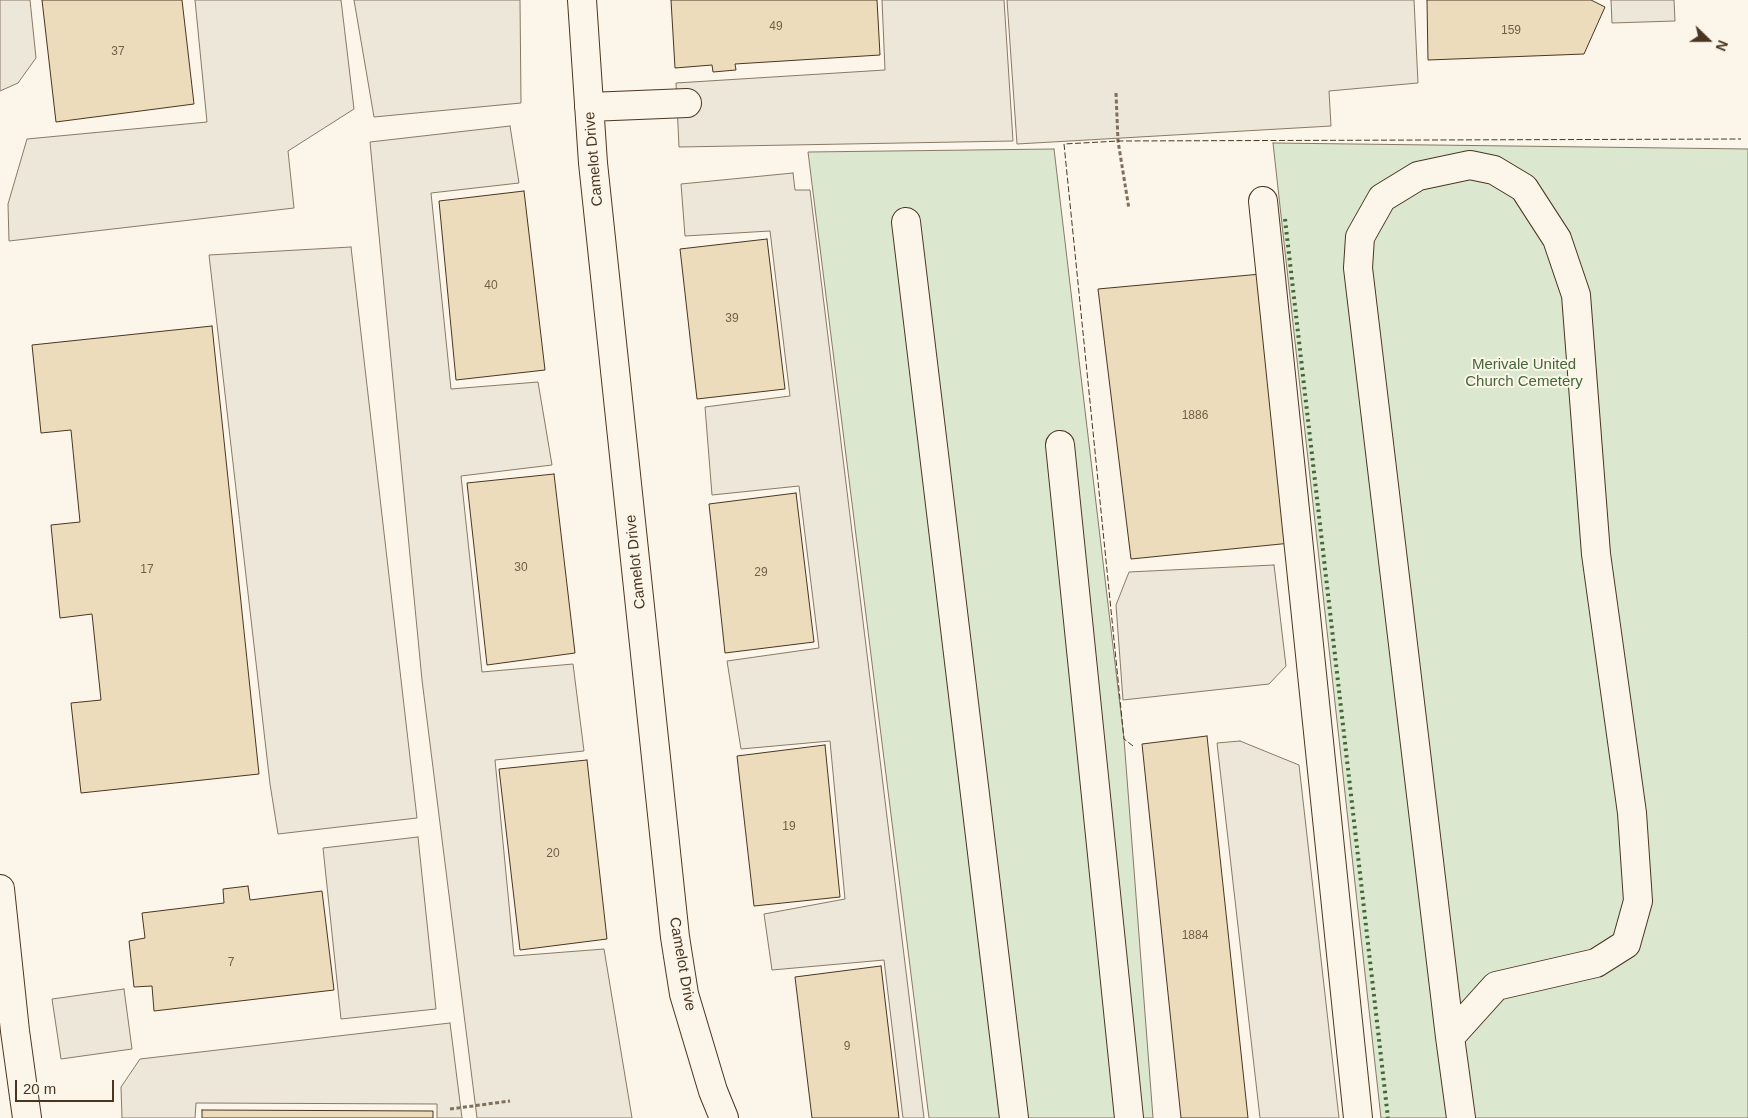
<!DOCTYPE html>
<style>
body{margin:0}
#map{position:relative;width:1748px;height:1118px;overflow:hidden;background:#fbf6e9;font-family:Helvetica,sans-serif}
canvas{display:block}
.north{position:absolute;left:1683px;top:15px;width:50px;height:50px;-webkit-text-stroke:4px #fbf6e9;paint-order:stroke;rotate:112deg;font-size:14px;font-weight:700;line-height:20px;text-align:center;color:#4a3520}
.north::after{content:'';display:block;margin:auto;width:18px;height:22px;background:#4a3520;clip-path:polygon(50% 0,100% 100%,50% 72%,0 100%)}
.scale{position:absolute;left:15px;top:1080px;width:99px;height:22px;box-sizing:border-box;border:2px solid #4a3520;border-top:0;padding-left:6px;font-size:15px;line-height:18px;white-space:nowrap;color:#4a3520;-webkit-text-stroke:4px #fbf6e9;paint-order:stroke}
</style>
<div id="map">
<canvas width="1748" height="1118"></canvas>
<div class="north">N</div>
<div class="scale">20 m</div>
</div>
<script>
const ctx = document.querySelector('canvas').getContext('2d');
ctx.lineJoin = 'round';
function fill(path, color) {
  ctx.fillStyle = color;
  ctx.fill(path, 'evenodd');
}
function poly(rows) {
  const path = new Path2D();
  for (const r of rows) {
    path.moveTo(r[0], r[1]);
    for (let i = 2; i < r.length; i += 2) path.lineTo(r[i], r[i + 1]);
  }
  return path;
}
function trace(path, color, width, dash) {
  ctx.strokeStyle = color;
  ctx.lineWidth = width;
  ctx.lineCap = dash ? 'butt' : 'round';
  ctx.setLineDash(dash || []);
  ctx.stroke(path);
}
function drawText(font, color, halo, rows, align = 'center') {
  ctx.font = font + ' Helvetica,sans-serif';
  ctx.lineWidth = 4;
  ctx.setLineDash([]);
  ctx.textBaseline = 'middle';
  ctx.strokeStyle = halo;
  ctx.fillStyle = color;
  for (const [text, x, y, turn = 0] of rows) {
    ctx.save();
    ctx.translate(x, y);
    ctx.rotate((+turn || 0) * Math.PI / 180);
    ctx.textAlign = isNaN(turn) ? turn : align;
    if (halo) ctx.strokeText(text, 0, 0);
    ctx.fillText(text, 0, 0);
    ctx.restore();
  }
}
const green = poly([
 [1273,143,1748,149,1748,1118,1381,1118,1273,143],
 [1054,149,1124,739,1153,1118,929,1118,808,152,1054,149]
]);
fill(green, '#dce7d0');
trace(green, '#887966', 1);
const parking = poly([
 [0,0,30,0,36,58,18,83,0,91,0,0],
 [195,0,341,0,354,109,288,151,294,208,9,241,8,204,27,139,207,122,195,0],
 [354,0,520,0,521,103,374,117,354,0],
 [882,0,1004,0,1013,141,679,147,676,83,885,70,882,0],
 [1007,0,1414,0,1418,83,1329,91,1331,126,1017,144,1007,0],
 [1611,0,1674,0,1675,21,1612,23,1611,0],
 [510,126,519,183,431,193,451,389,538,382,552,465,461,476,482,672,573,664,584,751,495,760,514,956,604,949,632,1118,477,1118,422,680,370,142,510,126],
 [793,173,795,190,810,190,924,1118,903,1118,884,960,772,970,764,914,845,899,830,741,741,749,727,661,819,648,799,486,712,495,705,407,790,396,770,231,685,236,681,184,793,173],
 [351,247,417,818,278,834,270,784,209,255,351,247],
 [1274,565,1286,666,1269,684,1123,700,1116,605,1129,572,1274,565],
 [1240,741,1299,765,1339,1118,1260,1118,1217,743,1240,741],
 [418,837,436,1009,341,1019,323,848,418,837],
 [124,989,132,1049,61,1059,52,999,124,989],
 [450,1023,462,1118,437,1118,437,1104,196,1103,195,1118,122,1118,121,1087,140,1059,450,1023]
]);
fill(parking, '#ede7d9');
trace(parking, '#887966', 1);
const building = poly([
 [42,0,182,0,194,104,56,122,42,0],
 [671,0,877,0,880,55,735,64,736,70,713,72,712,65,675,68,671,0],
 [1427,0,1591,0,1605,7,1584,54,1428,60,1427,0],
 [524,191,545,370,456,380,439,201,524,191],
 [767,239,785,389,697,399,680,249,767,239],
 [1261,274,1291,543,1131,559,1098,289,1261,274],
 [212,326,259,774,81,793,71,703,101,700,92,614,60,618,51,525,80,522,71,430,41,433,32,345,212,326],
 [554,474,575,653,487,665,467,483,554,474],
 [796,493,814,642,725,653,709,504,796,493],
 [1207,736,1248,1118,1181,1118,1142,744,1207,736],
 [825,745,840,897,754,906,737,756,825,745],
 [587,760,607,939,520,950,499,769,587,760],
 [248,886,250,900,322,891,334,990,154,1011,152,986,134,987,129,941,145,938,142,913,224,903,223,889,248,886],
 [881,966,899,1118,812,1118,795,977,881,966],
 [202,1110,433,1111,433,1118,202,1118,202,1110]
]);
fill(building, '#ecdcbc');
trace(building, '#4a3520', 1);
const minor = poly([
 [582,0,593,163,675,937,684,994,713,1091,724,1118],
 [589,107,687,103],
 [1263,201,1358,1118],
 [906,222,1014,1118],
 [1060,445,1129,1118],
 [0,889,15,1031,27,1118],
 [1450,1037,1496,986,1596,963,1626,944,1638,901,1632,813,1596,554,1576,295,1557,239,1524,188,1494,170,1470,165,1418,176,1382,198,1360,237,1358,268,1450,1037,1461,1118]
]);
trace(minor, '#4a3520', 30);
trace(poly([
 [1116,93,1118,141,1129,209],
 [450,1109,510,1101]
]), '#7f6f5c', 3, [4, 2.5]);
trace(minor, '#fbf6e9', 28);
trace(poly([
 [1285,219,1388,1118]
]), '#436837', 4, [2.5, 4]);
trace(poly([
 [1133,746,1124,739,1064,144,1118,141,1741,139]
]), '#4a3520', 1, [6, 2.5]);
drawText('12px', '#725f47', null, [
 ["49",776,27],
 ["159",1511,31],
 ["37",118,52],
 ["40",491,286],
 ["39",732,319],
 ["1886",1195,416],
 ["30",521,568],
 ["17",147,570],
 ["29",761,573],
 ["19",789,827],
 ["20",553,854],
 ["1884",1195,936],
 ["7",231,963],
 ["9",847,1047]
]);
drawText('15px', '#4a3520', '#fbf6e9', [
 ["Camelot Drive",594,159,-95],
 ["Camelot Drive",636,562,-96],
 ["Camelot Drive",682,964,80]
]);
drawText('15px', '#436837', '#fbf6e9', [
 ["Merivale United",1524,365],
 ["Church Cemetery",1524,382]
]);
</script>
